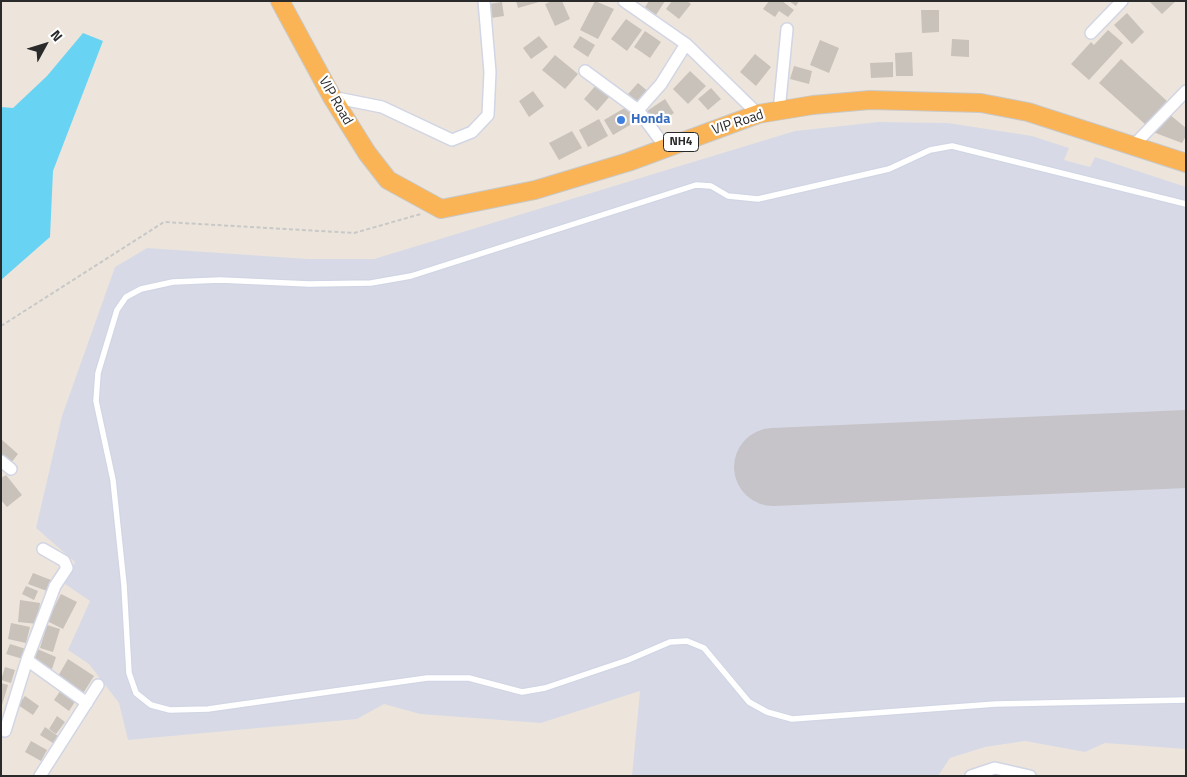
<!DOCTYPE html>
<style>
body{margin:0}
#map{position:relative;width:1187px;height:777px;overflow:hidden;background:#ede5db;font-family:"Titillium Web",sans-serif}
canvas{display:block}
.frame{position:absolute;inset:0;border:2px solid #2a2a2a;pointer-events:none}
.north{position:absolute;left:20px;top:20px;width:50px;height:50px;-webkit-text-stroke:4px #fff;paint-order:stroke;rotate:51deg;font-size:14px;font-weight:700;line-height:20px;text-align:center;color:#2a2a2a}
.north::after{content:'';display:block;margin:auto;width:18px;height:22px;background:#2a2a2a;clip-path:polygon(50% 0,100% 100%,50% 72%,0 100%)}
</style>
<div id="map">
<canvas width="1187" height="777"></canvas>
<div class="frame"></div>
<div class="north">N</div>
</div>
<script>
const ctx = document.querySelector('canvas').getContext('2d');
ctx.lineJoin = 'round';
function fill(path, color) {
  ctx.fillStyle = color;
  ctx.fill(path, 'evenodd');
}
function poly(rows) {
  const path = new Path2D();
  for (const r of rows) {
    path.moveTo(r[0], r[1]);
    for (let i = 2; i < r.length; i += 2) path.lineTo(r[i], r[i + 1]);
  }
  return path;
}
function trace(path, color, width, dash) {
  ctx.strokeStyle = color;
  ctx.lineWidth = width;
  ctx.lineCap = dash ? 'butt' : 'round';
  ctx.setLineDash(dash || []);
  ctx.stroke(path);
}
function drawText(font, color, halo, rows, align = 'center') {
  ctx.font = font + ' "Titillium Web",sans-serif';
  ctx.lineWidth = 4.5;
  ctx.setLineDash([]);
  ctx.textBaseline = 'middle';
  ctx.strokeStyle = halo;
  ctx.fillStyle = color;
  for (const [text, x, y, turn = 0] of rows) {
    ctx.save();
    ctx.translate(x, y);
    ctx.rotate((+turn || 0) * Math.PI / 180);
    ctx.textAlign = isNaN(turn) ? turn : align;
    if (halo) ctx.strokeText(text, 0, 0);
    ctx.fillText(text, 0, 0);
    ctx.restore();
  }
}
fill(poly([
 [879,122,948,123,1032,136,1069,148,1064,160,1090,167,1095,157,1186,187,1186,749,1105,743,1085,752,1025,741,985,747,950,758,938,776,632,776,640,691,541,723,420,714,384,704,357,719,128,740,119,703,89,664,68,650,90,601,65,584,75,562,36,528,62,416,115,267,147,248,308,259,374,259,795,131]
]), '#d7dae6');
fill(poly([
 [83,33,103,41,53,171,50,237,1,280,1,107,13,108,47,76]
]), '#69d3f4');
trace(poly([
 [773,467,1186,449]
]), '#c6c4c8', 78);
fill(poly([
 [516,1,539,1,539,2,518,8],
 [552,1,562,1,570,19,555,26,545,4],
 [595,1,614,9,598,39,580,30],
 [649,1,665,1,656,15,645,7],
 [672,1,687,1,691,4,679,19,666,9],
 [769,1,782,1,794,10,788,17,779,11,775,17,763,9],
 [789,1,799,1,796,6],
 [1149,1,1176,1,1162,14],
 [502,2,504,16,491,18,489,4],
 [921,10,939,10,939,32,922,33],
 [1127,13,1144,32,1132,44,1114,25],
 [626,19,642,30,627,51,611,39],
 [1108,30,1123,43,1089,80,1071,64,1091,42,1094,45],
 [645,31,661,42,650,58,634,47],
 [539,36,548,47,531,59,523,48],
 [580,36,595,45,588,57,573,47],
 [952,39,969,40,969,57,951,56],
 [820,40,839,48,829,73,810,65],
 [912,52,913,76,896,76,895,53],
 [755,54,771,67,756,86,740,72],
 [555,55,578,74,565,89,542,70],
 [1121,59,1167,101,1146,125,1099,83],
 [893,62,893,77,871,78,870,63],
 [794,66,812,71,809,84,790,79],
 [690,71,706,86,688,104,673,89],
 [638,83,650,93,640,104,628,94],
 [597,84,610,96,597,111,584,99],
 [711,88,721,99,708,110,698,99],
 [533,91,544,106,529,117,519,101],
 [665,99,674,113,653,127,644,113],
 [628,106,637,121,613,135,604,120],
 [1169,114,1186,128,1186,136,1182,143,1153,132],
 [599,119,608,136,588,147,579,130],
 [572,131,582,148,559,160,549,143],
 [1,439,18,454,11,463,1,454],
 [6,475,22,495,7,507,1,500,1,478],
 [33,573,51,580,47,591,28,584],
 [26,586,38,591,34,600,22,594],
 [61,594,77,602,63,629,47,621],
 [20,600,40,603,38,624,18,622],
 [11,623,30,627,26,643,8,639],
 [47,625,60,629,53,652,40,648],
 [10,644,26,649,23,659,6,654],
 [35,648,56,657,52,669,30,660],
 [68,659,94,676,82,695,57,678],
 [5,667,15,670,11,683,1,680],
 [1,683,8,685,2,705,1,705],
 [63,687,78,697,69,711,54,700],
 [25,696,39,706,33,715,18,705],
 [57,716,65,722,56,734,49,729],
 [45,727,58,736,53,743,40,735],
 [31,741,47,750,41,761,25,752]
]), '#c8c2bb');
const service = poly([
 [1186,204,952,146,930,150,889,169,758,199,728,196,711,186,696,185,411,276,371,283,309,284,220,280,173,282,141,289,126,297,117,310,98,373,96,401,113,480,124,585,129,673,136,693,151,705,170,710,208,709,427,678,469,678,522,692,545,688,628,660,670,642,687,641,704,648,749,702,767,712,792,719,996,704,1186,700]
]);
const minor = poly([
 [624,1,686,44,758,114],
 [1091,33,1122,1],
 [585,71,638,110,666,148],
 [332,97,382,107,452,140,472,132,488,115,490,72,484,1],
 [638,110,661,84,686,44],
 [779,111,787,29],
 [1132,147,1186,91],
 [1,461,11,469],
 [27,660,87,703],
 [5,731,27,660,55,586,67,568,64,561,43,549],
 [40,776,98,685],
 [971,776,995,768,1030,776]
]);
const trunk = poly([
 [280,1,332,97,367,153,388,180,441,209,535,190,628,162,758,114,813,105,870,100,981,103,1028,112,1186,163]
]);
trace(service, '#d1d5e4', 8);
trace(minor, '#d1d5e4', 14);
trace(trunk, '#c8c8c8', 20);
trace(poly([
 [1,326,164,222,354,233,421,214]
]), '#c8c8c8', 2, [4, 2.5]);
trace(service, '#fff', 5.5);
trace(minor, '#fff', 11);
trace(trunk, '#fbb455', 18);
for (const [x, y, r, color] of [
 [621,120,5,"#3f7fe0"]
]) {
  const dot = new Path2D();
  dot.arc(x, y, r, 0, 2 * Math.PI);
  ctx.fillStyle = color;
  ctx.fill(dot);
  trace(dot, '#fff', 2);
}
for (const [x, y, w] of [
 [681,142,35]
]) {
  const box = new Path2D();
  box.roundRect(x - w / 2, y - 9.5, w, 19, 4);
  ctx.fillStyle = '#fff';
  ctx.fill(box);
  trace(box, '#2a2a2a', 1);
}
drawText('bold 12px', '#2a2a2a', null, [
 ["NH4",681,142]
]);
drawText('14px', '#2a2a2a', '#fff', [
 ["VIP Road",335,101,60],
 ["VIP Road",738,123,-18]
]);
drawText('bold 14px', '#366cbe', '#fff', [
 ["Honda",631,120]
], 'left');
</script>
